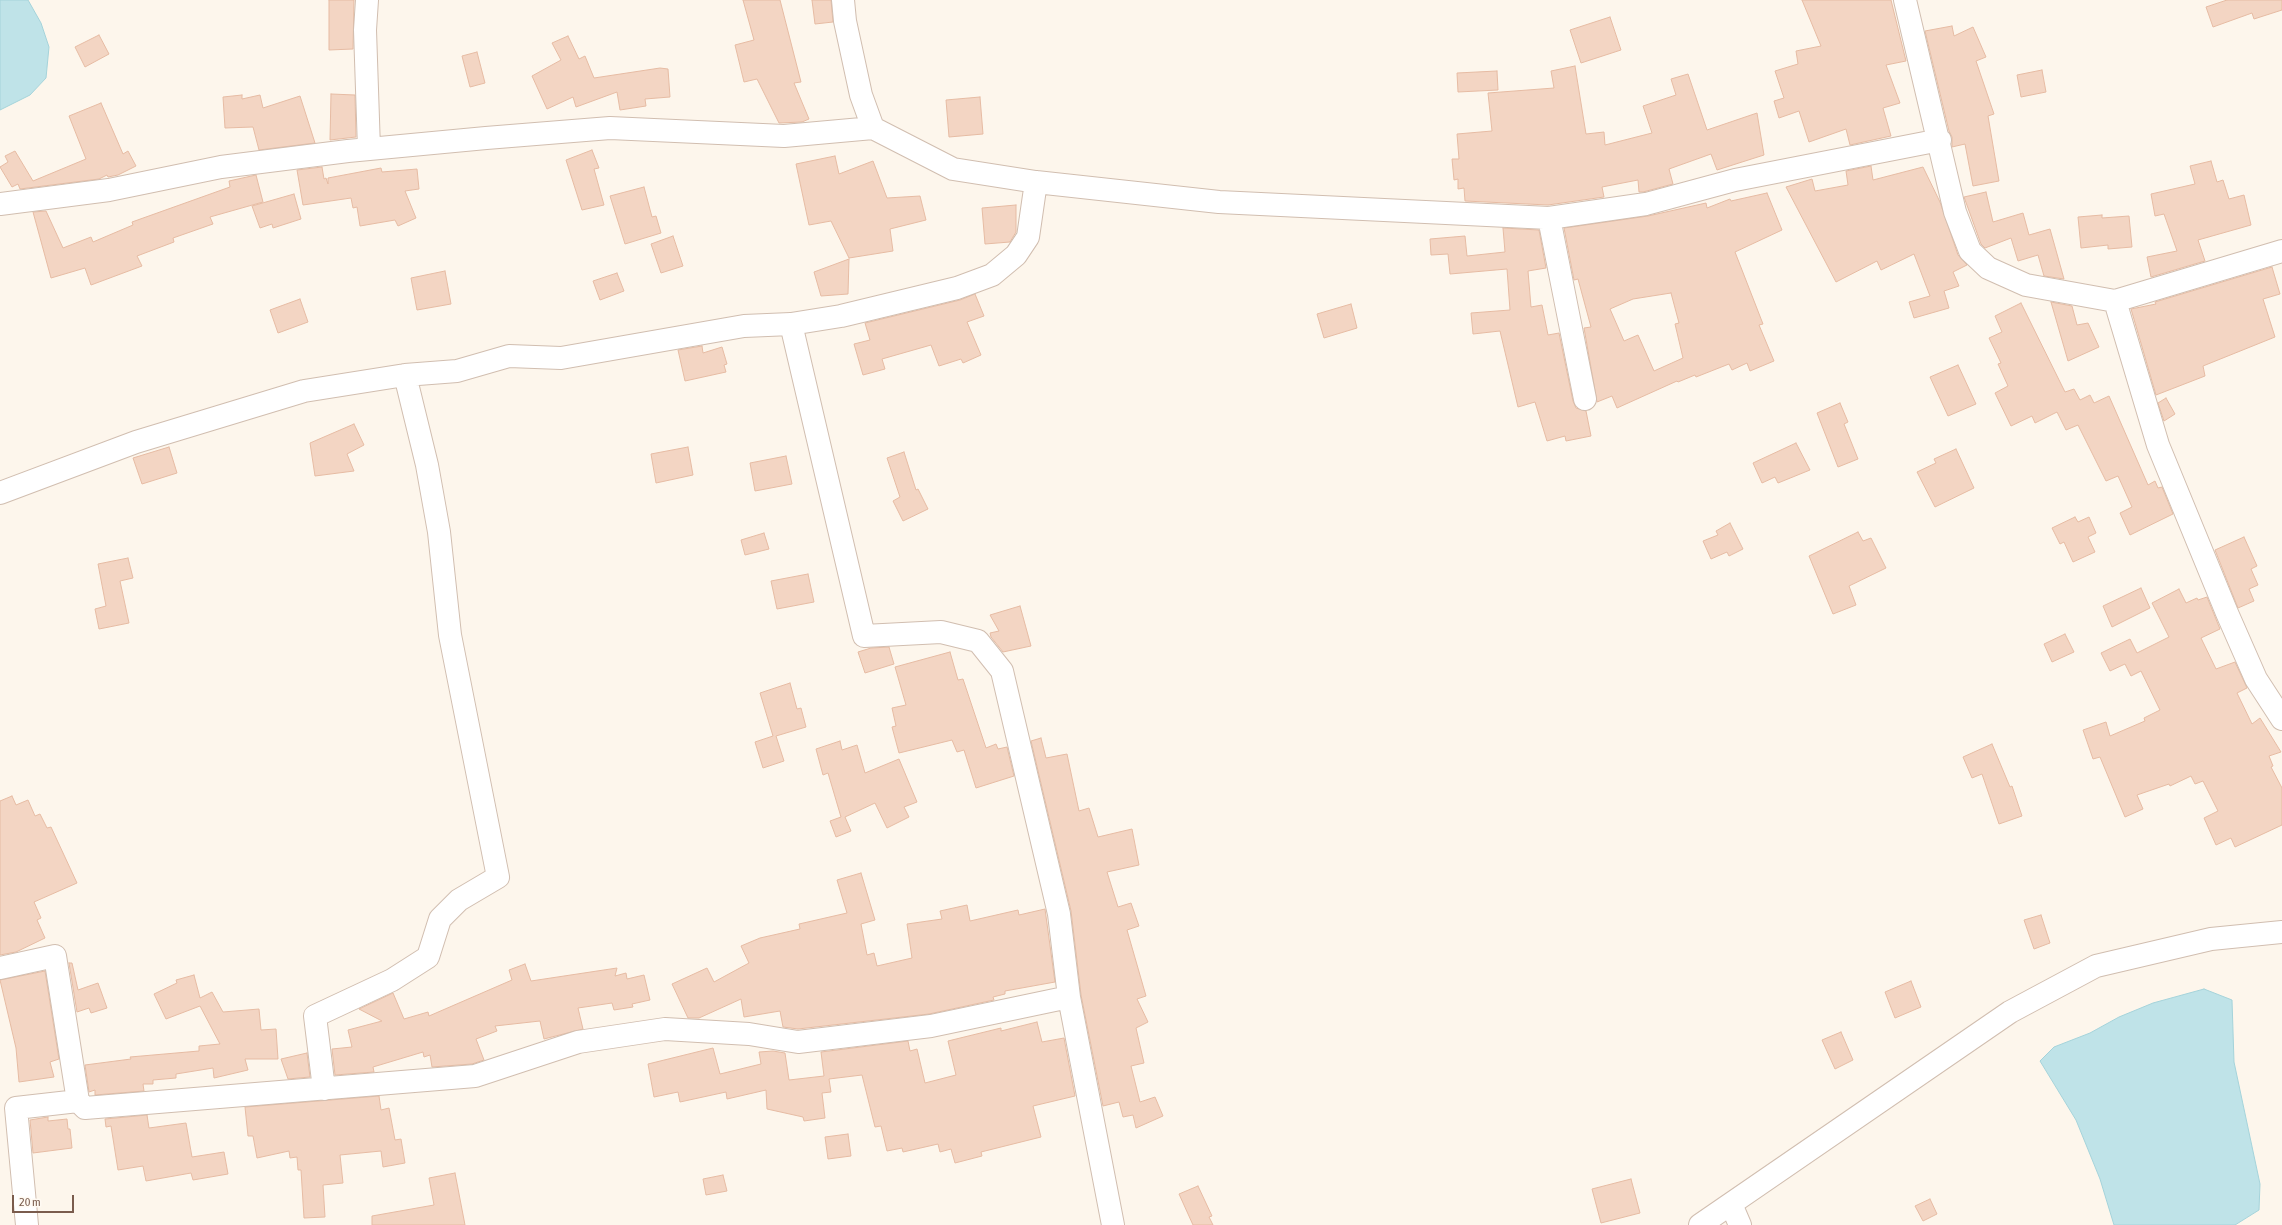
<!DOCTYPE html>
<style>
body{margin:0}
#map{position:relative;width:2282px;height:1225px;overflow:hidden;background:#fdf6ec;font-family:"Asap Condensed",sans-serif}
canvas{display:block}
.scale{position:absolute;left:12px;top:1195px;width:62px;height:18px;box-sizing:border-box;border:2px solid #7a5c4d;border-top:0;padding-left:5px;font-size:12px;line-height:14px;white-space:nowrap;color:#7a5c4d;-webkit-text-stroke:3px #fffaf3;paint-order:stroke}
</style>
<div id="map">
<canvas width="2282" height="1225"></canvas>
<div class="scale">20 m</div>
</div>
<script>
const ctx = document.querySelector('canvas').getContext('2d');
ctx.lineJoin = 'round';
function fill(path, color) {
  ctx.fillStyle = color;
  ctx.fill(path, 'evenodd');
}
function poly(rows) {
  const path = new Path2D();
  for (const r of rows) {
    path.moveTo(r[0], r[1]);
    for (let i = 2; i < r.length; i += 2) path.lineTo(r[i], r[i + 1]);
  }
  return path;
}
function trace(path, color, width, dash) {
  ctx.strokeStyle = color;
  ctx.lineWidth = width;
  ctx.lineCap = dash ? 'butt' : 'round';
  ctx.setLineDash(dash || []);
  ctx.stroke(path);
}
const water = poly([
 [0,0,28,0,41,23,49,47,46,78,30,95,0,110,0,0],
 [2204,989,2232,1000,2234,1062,2260,1184,2259,1210,2235,1225,2114,1225,2100,1179,2076,1120,2040,1061,2054,1047,2090,1033,2119,1017,2153,1003,2204,989]
]);
fill(water, '#bfe3e8');
trace(water, '#a5d3da', 1);
const building = poly([
 [329,0,354,0,353,49,329,50,329,0],
 [743,0,780,0,801,82,794,83,809,119,802,122,779,123,757,79,744,82,735,45,754,40,743,0],
 [812,0,831,0,833,22,815,24,812,0],
 [1802,0,1891,0,1906,61,1886,65,1900,103,1883,108,1891,136,1850,145,1846,129,1809,142,1799,111,1779,118,1774,101,1784,98,1775,71,1798,64,1796,51,1821,46,1802,0],
 [2227,0,2282,0,2282,10,2254,19,2252,13,2213,27,2206,7,2227,0],
 [1610,17,1621,50,1581,63,1570,30,1610,17],
 [1952,26,1954,36,1973,27,1986,57,1976,61,1994,114,1988,116,1999,181,1973,186,1965,144,1952,147,1952,137,1949,131,1925,31,1952,26],
 [99,35,109,54,85,67,75,47,99,35],
 [568,36,579,59,585,56,594,78,660,68,668,69,670,97,645,99,646,106,620,110,617,92,576,107,573,97,547,109,532,76,561,60,552,43,568,36],
 [477,52,485,83,470,87,462,56,477,52],
 [1575,66,1586,134,1604,132,1605,145,1652,133,1643,106,1676,95,1671,79,1688,74,1707,130,1757,113,1764,155,1717,170,1711,154,1669,169,1673,184,1643,192,1639,192,1638,180,1602,187,1604,197,1548,205,1465,201,1464,188,1458,189,1458,179,1454,180,1452,159,1459,159,1457,134,1492,131,1488,93,1554,88,1551,71,1575,66],
 [2042,70,2046,92,2021,97,2017,75,2042,70],
 [1497,71,1498,90,1458,92,1457,73,1497,71],
 [331,94,355,95,356,137,330,140,331,94],
 [242,95,242,99,260,95,263,108,300,96,315,143,259,150,253,127,225,128,223,97,242,95],
 [980,97,983,134,949,137,946,100,980,97],
 [101,103,123,154,128,151,136,166,118,175,108,177,107,175,99,179,20,189,18,184,12,187,0,167,8,162,5,156,15,151,33,181,86,159,69,116,101,103],
 [592,150,599,168,594,169,604,205,582,210,566,160,592,150],
 [835,156,839,174,873,161,887,198,920,196,926,220,890,229,893,251,849,258,831,221,809,225,796,164,835,156],
 [2211,161,2217,182,2223,180,2229,199,2244,195,2251,225,2198,240,2205,261,2151,277,2147,257,2177,251,2164,214,2155,216,2151,194,2195,184,2190,166,2211,161],
 [1871,166,1873,180,1923,167,1940,202,1958,255,1967,265,1953,272,1959,286,1944,291,1949,308,1914,318,1909,302,1930,296,1914,254,1881,270,1877,261,1836,282,1786,187,1812,179,1815,191,1848,185,1846,171,1871,166],
 [322,167,324,179,326,178,328,184,328,178,381,168,382,172,417,169,419,189,405,191,416,218,398,226,395,220,360,226,357,207,353,208,351,198,303,205,297,170,322,167],
 [256,175,263,202,210,217,213,224,173,238,174,242,137,256,142,266,91,285,85,268,51,278,33,212,46,211,63,248,91,237,93,242,133,225,132,222,230,187,229,181,256,175],
 [644,187,652,217,656,216,661,233,625,244,610,196,644,187],
 [1986,192,1993,222,2023,213,2029,235,2050,229,2064,279,2044,276,2038,255,2018,261,2011,238,1985,248,1981,244,1964,197,1986,192],
 [1767,193,1782,230,1735,252,1763,324,1759,325,1774,361,1750,371,1747,363,1732,370,1729,364,1696,377,1695,375,1678,382,1677,381,1617,408,1612,396,1597,402,1584,328,1591,327,1578,279,1574,280,1564,228,1648,216,1706,203,1707,208,1730,199,1731,201,1767,193],
 [1671,293,1679,323,1675,324,1683,358,1654,371,1638,335,1624,341,1610,309,1633,299,1671,293],
 [294,194,301,219,273,228,272,224,260,228,252,206,294,194],
 [1016,205,1016,232,1010,242,985,244,982,208,1016,205],
 [2102,215,2102,218,2129,216,2132,247,2108,249,2108,245,2081,248,2078,217,2102,215],
 [1503,228,1539,230,1546,268,1528,271,1531,307,1542,305,1548,335,1559,333,1573,401,1576,408,1586,411,1591,436,1566,441,1565,436,1547,441,1535,402,1518,407,1500,331,1473,334,1471,313,1510,310,1507,269,1450,274,1448,254,1431,255,1430,239,1465,236,1467,256,1505,252,1503,228],
 [673,236,683,266,661,273,651,244,673,236],
 [849,259,848,294,821,296,814,272,849,259],
 [2272,267,2280,294,2263,299,2275,337,2203,366,2205,376,2156,395,2131,309,2156,304,2155,302,2272,267],
 [445,271,451,304,417,310,411,278,445,271],
 [617,273,624,291,600,300,593,281,617,273],
 [975,294,984,316,967,322,981,355,963,363,961,359,939,366,931,345,882,359,885,369,863,375,854,344,870,340,865,323,960,300,975,294],
 [300,299,308,322,278,333,270,310,300,299],
 [2051,302,2072,306,2077,325,2088,323,2099,347,2068,361,2051,302],
 [2021,303,2065,392,2074,389,2080,400,2090,395,2094,403,2109,396,2148,485,2155,481,2158,488,2162,487,2173,514,2130,535,2120,513,2132,507,2118,476,2106,481,2078,425,2066,430,2057,412,2035,423,2032,416,2011,426,1995,393,2008,386,1998,364,2001,363,1989,338,2002,332,1995,316,2021,303],
 [1351,304,1357,328,1324,338,1317,314,1351,304],
 [702,346,703,353,722,347,727,364,724,365,726,372,685,381,678,350,702,346],
 [1958,365,1976,404,1948,416,1930,377,1958,365],
 [2166,398,2175,414,2164,421,2158,403,2166,398],
 [1840,403,1848,422,1844,424,1858,459,1838,467,1817,413,1840,403],
 [354,424,364,445,347,454,354,471,315,476,310,443,354,424],
 [1796,443,1810,470,1778,483,1775,477,1762,483,1753,463,1796,443],
 [169,447,177,473,142,484,133,458,169,447],
 [688,447,693,475,656,483,651,454,688,447],
 [1956,449,1974,488,1935,507,1917,472,1936,463,1934,459,1956,449],
 [904,452,916,490,918,489,928,509,903,521,893,501,900,497,887,458,904,452],
 [786,456,792,484,755,491,750,463,786,456],
 [2075,517,2078,522,2089,517,2096,533,2088,537,2095,552,2073,562,2064,542,2060,544,2052,528,2075,517],
 [1730,523,1743,549,1729,556,1727,552,1711,559,1703,541,1718,535,1716,531,1730,523],
 [1858,532,1863,541,1871,538,1886,568,1849,586,1856,605,1833,614,1809,556,1858,532],
 [764,533,769,549,745,555,741,540,764,533],
 [2244,537,2257,566,2251,569,2258,585,2249,589,2254,601,2238,608,2215,550,2244,537],
 [128,558,133,578,120,581,129,623,99,629,95,609,106,606,98,564,128,558],
 [808,574,814,602,777,609,771,581,808,574],
 [2141,588,2150,608,2112,627,2103,606,2141,588],
 [2179,589,2186,603,2197,598,2198,600,2207,597,2220,629,2201,638,2216,669,2235,662,2247,688,2237,693,2252,724,2260,718,2281,752,2269,756,2273,766,2271,767,2282,788,2282,825,2235,847,2231,838,2216,845,2204,818,2218,811,2203,781,2195,784,2191,776,2170,786,2169,784,2137,795,2143,809,2125,817,2100,757,2093,759,2083,730,2106,722,2110,736,2145,721,2144,718,2160,710,2141,671,2131,676,2125,664,2110,671,2101,653,2130,639,2137,653,2169,637,2152,603,2179,589],
 [1020,606,1031,646,1003,652,991,637,990,633,999,631,990,615,1020,606],
 [2065,634,2074,652,2052,662,2044,644,2065,634],
 [889,647,894,664,865,673,858,652,871,648,889,647],
 [950,652,958,680,963,679,986,748,996,744,998,749,1007,747,1014,776,976,788,964,750,957,752,952,740,899,753,892,727,896,726,892,708,906,705,895,667,950,652],
 [790,683,797,709,801,708,806,727,776,736,784,761,763,768,755,742,773,736,760,693,790,683],
 [1041,738,1046,758,1067,754,1079,811,1089,808,1098,837,1132,829,1139,865,1107,872,1118,907,1131,903,1139,926,1127,930,1146,996,1137,999,1148,1022,1136,1028,1144,1063,1131,1066,1140,1102,1155,1097,1163,1116,1136,1128,1133,1115,1123,1117,1119,1102,1103,1106,1081,995,1071,911,1031,741,1041,738],
 [840,741,842,750,857,745,865,773,899,759,917,802,904,807,909,817,887,828,875,803,845,817,851,831,836,837,830,821,841,817,828,773,823,775,816,749,840,741],
 [1992,744,2010,787,2012,786,2022,816,1999,824,1982,774,1972,778,1963,757,1992,744],
 [12,796,16,805,28,800,35,816,40,814,47,828,51,827,77,883,34,902,41,918,37,920,45,938,16,952,0,955,0,801,12,796],
 [861,873,875,920,861,924,867,955,874,953,877,966,912,958,907,924,942,919,940,911,967,905,970,921,1018,910,1019,915,1045,909,1055,982,1005,991,1005,994,993,997,994,1000,929,1014,798,1029,783,1027,780,1011,744,1017,741,999,699,1018,688,1018,672,984,707,968,714,982,749,963,741,946,760,938,800,929,799,924,847,913,837,880,861,873],
 [2041,915,2050,943,2034,949,2024,920,2041,915],
 [69,963,72,963,78,990,98,983,107,1008,91,1013,89,1008,77,1012,69,963],
 [525,964,531,981,617,968,615,976,626,973,627,979,644,975,650,1000,632,1004,633,1007,614,1010,612,1003,578,1008,583,1029,544,1039,540,1021,495,1026,497,1031,476,1039,484,1060,472,1064,432,1067,430,1055,424,1057,423,1052,373,1067,374,1072,335,1075,332,1049,352,1047,348,1030,382,1021,359,1009,393,993,404,1019,428,1012,429,1016,512,980,509,970,525,964],
 [45,971,59,1059,50,1062,54,1077,19,1082,16,1048,0,980,45,971],
 [194,975,200,998,212,992,223,1012,259,1009,261,1030,276,1029,278,1059,245,1059,248,1070,214,1078,213,1068,176,1074,176,1078,153,1080,153,1084,143,1084,144,1091,95,1095,95,1090,89,1092,85,1065,131,1059,130,1057,199,1051,199,1046,220,1044,200,1006,166,1019,154,994,177,983,176,980,194,975],
 [1911,981,1921,1007,1895,1018,1885,992,1911,981],
 [1037,1022,1042,1042,1064,1038,1075,1096,1033,1106,1041,1137,981,1152,982,1156,955,1163,951,1149,940,1152,938,1144,903,1152,902,1148,887,1151,881,1126,875,1127,862,1075,829,1079,831,1092,822,1093,825,1118,804,1121,803,1117,767,1109,766,1090,727,1099,726,1092,680,1102,678,1092,654,1097,648,1064,713,1048,720,1074,761,1064,759,1052,773,1051,785,1053,789,1080,824,1076,821,1052,908,1041,910,1051,917,1049,925,1083,956,1075,948,1041,1001,1028,1001,1031,1037,1022],
 [1841,1032,1853,1060,1835,1069,1822,1040,1841,1032],
 [307,1053,310,1077,288,1079,281,1059,307,1053],
 [379,1096,381,1110,389,1108,395,1140,401,1139,405,1163,383,1167,381,1151,340,1155,343,1183,323,1185,325,1217,304,1218,301,1170,298,1170,297,1157,290,1158,289,1151,257,1158,253,1136,248,1136,245,1107,379,1096],
 [147,1115,149,1128,186,1123,192,1157,224,1152,228,1174,193,1180,191,1173,146,1181,143,1166,118,1170,111,1126,106,1127,105,1119,147,1115],
 [48,1117,48,1121,67,1119,68,1129,70,1129,72,1148,33,1153,30,1120,48,1117],
 [848,1134,851,1156,828,1159,825,1137,848,1134],
 [455,1173,465,1225,372,1225,372,1216,434,1205,429,1178,455,1173],
 [723,1175,727,1191,706,1195,703,1179,723,1175],
 [1631,1179,1640,1213,1601,1223,1592,1189,1631,1179],
 [1198,1186,1212,1216,1209,1217,1213,1225,1193,1225,1179,1194,1198,1186],
 [1930,1199,1937,1214,1923,1221,1915,1206,1930,1199]
]);
fill(building, '#f3d5c3');
trace(building, '#e6bba3', 1);
const minor = poly([
 [367,0,365,30,369,149],
 [843,0,845,21,861,95,873,128,953,169,1036,182,1219,202,1549,218,1646,204,1735,180,1940,140],
 [1905,0,1955,212,1970,251,1988,268,2026,285,2115,301,2282,251],
 [0,204,109,190,221,167,348,151,486,138,610,128,784,136,873,128],
 [1549,218,1585,399],
 [2115,301,2158,445,2227,613,2256,679,2282,719],
 [791,324,864,636,941,632,978,641,1002,671,1059,914,1069,997],
 [0,493,136,442,304,391,405,375,457,371,509,356,561,358,744,326,791,324,841,316,957,288,992,275,1016,255,1028,237,1036,182],
 [0,968,55,956,78,1101,85,1108,475,1076,578,1042,665,1029,749,1034,798,1042,931,1026,1069,997,1113,1225],
 [324,1089,315,1016,392,980,428,957,440,919,459,900,498,877,450,635,439,532,427,465,405,375],
 [1731,1204,1740,1225],
 [27,1225,16,1108,78,1101],
 [1700,1225,2010,1012,2096,966,2211,939,2282,932]
]);
trace(minor, '#d1beb0', 24);
trace(minor, '#fff', 22);
</script>
